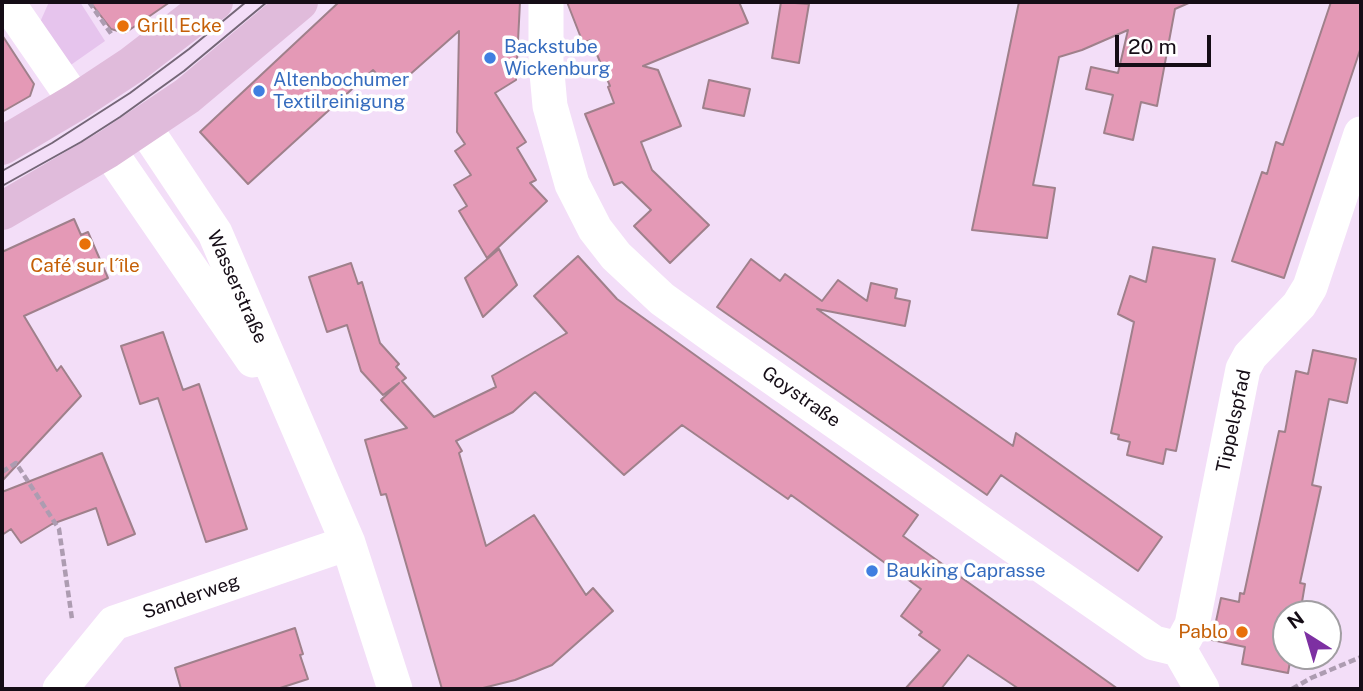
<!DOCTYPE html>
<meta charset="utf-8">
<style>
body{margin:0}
#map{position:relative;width:1363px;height:691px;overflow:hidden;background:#f3def8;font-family:"Public Sans",sans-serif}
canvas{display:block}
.frame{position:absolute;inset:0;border:4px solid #150d16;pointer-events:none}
.north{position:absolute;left:1272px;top:600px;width:70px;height:70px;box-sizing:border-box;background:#fff;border:2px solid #a19ea2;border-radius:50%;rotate:323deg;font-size:19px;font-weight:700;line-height:28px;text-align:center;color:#150d16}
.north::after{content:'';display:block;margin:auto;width:24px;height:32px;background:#7d30a2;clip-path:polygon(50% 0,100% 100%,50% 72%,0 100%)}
.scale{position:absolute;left:1115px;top:35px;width:96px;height:32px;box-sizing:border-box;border:4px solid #150d16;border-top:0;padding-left:9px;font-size:21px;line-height:24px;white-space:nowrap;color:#150d16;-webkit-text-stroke:5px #fff;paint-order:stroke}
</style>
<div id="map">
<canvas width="1363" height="691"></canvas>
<div class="frame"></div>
<div class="north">N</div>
<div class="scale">20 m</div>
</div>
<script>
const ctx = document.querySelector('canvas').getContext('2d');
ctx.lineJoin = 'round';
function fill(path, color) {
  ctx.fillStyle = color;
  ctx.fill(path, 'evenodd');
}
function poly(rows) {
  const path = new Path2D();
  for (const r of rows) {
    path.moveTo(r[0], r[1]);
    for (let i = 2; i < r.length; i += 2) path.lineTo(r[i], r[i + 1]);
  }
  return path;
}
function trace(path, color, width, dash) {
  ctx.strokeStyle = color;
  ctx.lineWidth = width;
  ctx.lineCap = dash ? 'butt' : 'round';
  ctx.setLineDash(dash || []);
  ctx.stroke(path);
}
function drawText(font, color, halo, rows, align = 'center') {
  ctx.font = font + ' "Public Sans",sans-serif';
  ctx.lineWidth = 7;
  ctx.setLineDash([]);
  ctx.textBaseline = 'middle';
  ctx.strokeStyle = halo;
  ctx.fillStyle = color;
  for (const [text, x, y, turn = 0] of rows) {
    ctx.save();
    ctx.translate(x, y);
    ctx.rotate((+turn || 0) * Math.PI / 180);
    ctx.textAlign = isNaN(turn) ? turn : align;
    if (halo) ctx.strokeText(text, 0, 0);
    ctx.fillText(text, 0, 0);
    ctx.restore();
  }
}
fill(poly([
 [49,2,80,2,105,41,65,69,37,29]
]), '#e6c4ed');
const building = poly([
 [90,2,170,2,125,33,111,29,90,2],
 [339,2,520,2,516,80,495,93,526,142,517,148,536,180,530,183,547,201,487,258,459,211,467,206,454,185,471,175,455,151,465,144,457,132,459,31,398,85,388,73,381,79,373,70,248,184,200,132,339,2],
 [567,2,739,2,748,23,643,66,658,70,681,126,641,142,652,170,709,225,670,263,634,226,651,210,622,182,614,185,585,114,614,103,608,87,610,86,591,40,583,43,567,2],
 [781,2,809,4,799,63,772,58,781,2],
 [1019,2,1191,2,1175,9,1157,106,1141,102,1133,140,1104,133,1113,95,1086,89,1091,67,1118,73,1128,30,1082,50,1059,57,1033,185,1055,188,1047,238,972,230,1019,2],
 [1331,2,1361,2,1361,47,1284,278,1232,261,1262,172,1267,174,1276,142,1283,145,1331,2],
 [2,35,34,84,30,96,2,112,2,35],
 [709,80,750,89,744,116,703,108,709,80],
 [74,219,81,235,88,232,108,278,24,316,57,371,61,366,81,396,2,481,2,252,74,219],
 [1153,247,1215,259,1176,451,1166,449,1163,464,1127,455,1130,442,1118,439,1119,435,1111,433,1134,322,1118,314,1130,276,1146,282,1153,247],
 [499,249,517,285,483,317,465,278,499,249],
 [578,256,617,299,918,515,903,536,1118,689,1019,689,968,655,941,689,905,689,940,650,919,635,922,632,901,616,921,589,791,495,788,499,682,425,624,475,535,392,513,412,456,441,462,451,459,453,486,546,534,515,586,595,593,588,613,611,552,665,515,680,479,689,442,689,386,494,381,495,365,440,407,428,381,400,399,383,383,395,361,371,347,325,327,332,309,277,351,263,358,284,362,282,380,343,399,364,396,367,406,378,402,381,434,417,496,387,492,376,567,333,534,296,578,256],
 [751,259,780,281,785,274,822,301,838,280,867,301,871,283,897,289,895,298,910,301,905,326,817,309,1013,446,1016,433,1162,537,1138,571,1001,475,987,495,717,307,751,259],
 [163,332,183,390,199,384,247,529,206,542,158,398,140,404,121,346,163,332],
 [1313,350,1356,359,1347,403,1329,399,1312,485,1321,487,1300,583,1305,584,1300,614,1286,614,1286,656,1291,656,1288,673,1242,664,1245,647,1212,640,1221,598,1239,602,1240,593,1244,594,1279,431,1285,432,1296,371,1308,374,1313,350],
 [102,453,135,534,108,545,96,508,52,524,21,543,11,529,2,535,2,492,102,453],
 [295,628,303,654,300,655,308,679,277,689,181,689,175,668,295,628]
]);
fill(building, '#e499b6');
trace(building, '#9f808b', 2);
trace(poly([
 [89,2,112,35],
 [2,472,16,463,59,529,72,619],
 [1292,689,1311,678,1361,657]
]), '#ad9cb1', 4.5, [7, 3.5]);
trace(poly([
 [7,2,76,102],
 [546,2,546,62,550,106,572,184,595,229,616,256,662,299,712,335,982,524,1154,643,1179,649,1202,689],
 [143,125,215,233,348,543,395,689],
 [108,149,253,360],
 [1179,649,1192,625,1243,369,1250,356,1299,305,1310,287,1361,134],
 [60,689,114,623,348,543]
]), '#fff', 35);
trace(poly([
 [2,146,76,102,132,65,214,2],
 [2,211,108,149,187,96,299,2]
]), '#e0bbdb', 38);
trace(poly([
 [2,171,52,143,130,93,189,49,246,2],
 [2,186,81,142,120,117,184,71,267,2]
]), '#746677', 2);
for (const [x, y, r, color] of [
 [123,26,7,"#e8710a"],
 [490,58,7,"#3f7fe0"],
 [259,91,7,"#3f7fe0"],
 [85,244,7,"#e8710a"],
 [872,571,7,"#3f7fe0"],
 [1242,632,7,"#e8710a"]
]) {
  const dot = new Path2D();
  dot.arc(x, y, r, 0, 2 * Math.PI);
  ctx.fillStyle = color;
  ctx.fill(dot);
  trace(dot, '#fff', 2.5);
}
drawText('19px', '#c56008', '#fff', [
 ["Grill Ecke",137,26],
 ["Café sur l´île",85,266,"center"],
 ["Pablo",1228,632,"right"]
], 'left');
drawText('19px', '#366cbe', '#fff', [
 ["Backstube",504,47],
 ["Wickenburg",504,69],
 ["Altenbochumer",273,80],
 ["Textilreinigung",273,102],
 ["Bauking Caprasse",886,571]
], 'left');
drawText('19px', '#150d16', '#fff', [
 ["Wasserstraße",237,287,66],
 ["Goystraße",801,397,35],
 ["Tippelspfad",1234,421,-78],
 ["Sanderweg",191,597,-19]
]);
</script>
